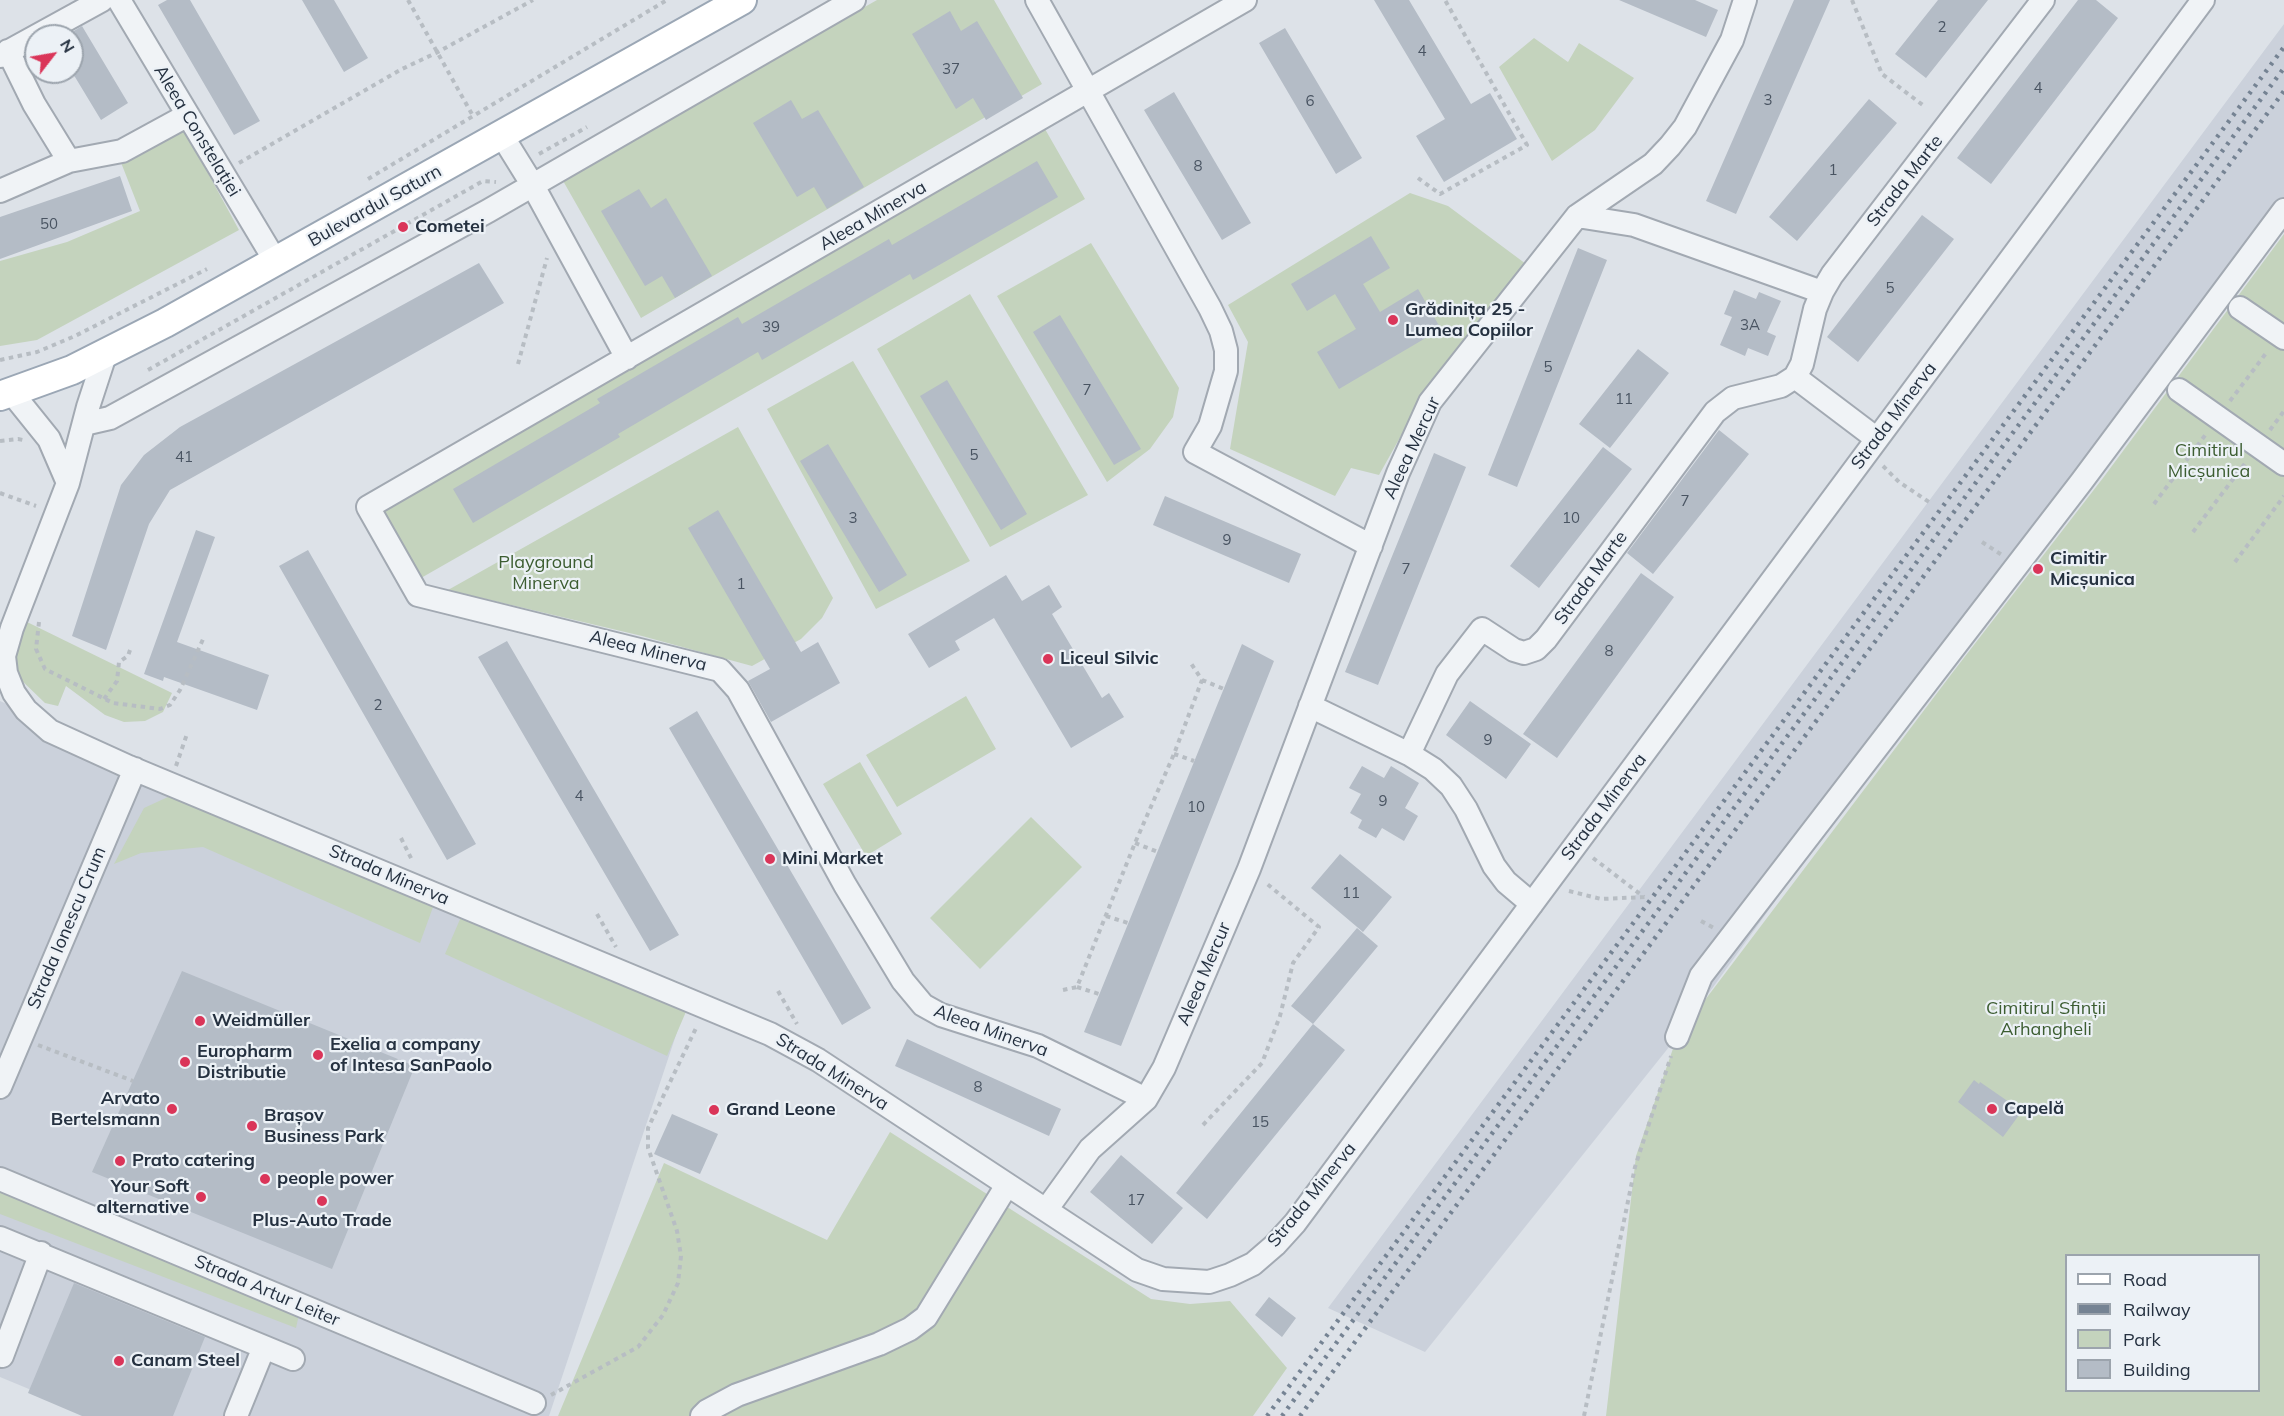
<!DOCTYPE html>
<meta charset="utf-8">
<style>
body{margin:0}
#map{position:relative;width:2284px;height:1416px;overflow:hidden;background:#dde2e8;font-family:Mulish,sans-serif}
canvas{display:block}
.legend{position:absolute;left:2065px;top:1254px;width:195px;height:138px;box-sizing:border-box;background:#ecf1f6;border:2px solid #9ca4ad;margin:0;padding:8px 10px;list-style:none;font-size:18px;color:#253140}
.legend li{display:flex;align-items:center;gap:12px;height:30px}
.legend b{width:30px;border:2px solid #9ca4ad}
.north{position:absolute;left:24px;top:24px;width:60px;height:60px;box-sizing:border-box;background:#ecf1f6;border:2px solid #9ca4ad;border-radius:50%;rotate:59deg;font-size:16px;font-weight:700;line-height:24px;text-align:center;color:#253140}
.north::after{content:'';display:block;margin:auto;width:21px;height:27px;background:#da3559;clip-path:polygon(50% 0,100% 100%,50% 72%,0 100%)}
</style>
<div id="map">
<canvas width="2284" height="1416"></canvas>
<ul class="legend">
<li><b style="height:8px;background:#fff"></b>Road</li>
<li><b style="height:8px;background:#758393"></b>Railway</li>
<li><b style="height:16px;background:#c4d3bd"></b>Park</li>
<li><b style="height:16px;background:#b4bcc6"></b>Building</li>
</ul>
<div class="north">N</div>
</div>
<script>
const ctx = document.querySelector('canvas').getContext('2d');
ctx.lineJoin = 'round';
function fill(path, color) {
  ctx.fillStyle = color;
  ctx.fill(path, 'evenodd');
}
function poly(rows) {
  const path = new Path2D();
  for (const r of rows) {
    path.moveTo(r[0], r[1]);
    for (let i = 2; i < r.length; i += 2) path.lineTo(r[i], r[i + 1]);
  }
  return path;
}
function trace(path, color, width, dash) {
  ctx.strokeStyle = color;
  ctx.lineWidth = width;
  ctx.lineCap = dash ? 'butt' : 'round';
  ctx.setLineDash(dash || []);
  ctx.stroke(path);
}
function drawText(font, color, halo, rows, align = 'center') {
  ctx.font = font + ' Mulish,sans-serif';
  ctx.lineWidth = 4.5;
  ctx.setLineDash([]);
  ctx.textBaseline = 'middle';
  ctx.strokeStyle = halo;
  ctx.fillStyle = color;
  for (const [text, x, y, turn = 0] of rows) {
    ctx.save();
    ctx.translate(x, y);
    ctx.rotate((+turn || 0) * Math.PI / 180);
    ctx.textAlign = isNaN(turn) ? turn : align;
    if (halo) ctx.strokeText(text, 0, 0);
    ctx.fillText(text, 0, 0);
    ctx.restore();
  }
}
fill(poly([
 [2284,24,2284,202,2172,352,1677,1037,1425,1352,1328,1308],
 [0,701,684,1011,549,1416,94,1416,0,1377]
]), '#cbd1db');
fill(poly([
 [877,0,994,0,1042,84,641,318,562,179],
 [1534,38,1568,62,1579,43,1634,78,1595,130,1552,161,1499,67],
 [184,129,239,230,37,340,0,346,0,261,67,242,140,211,120,160],
 [1045,129,1085,199,421,578,381,507],
 [1410,193,1448,206,1526,264,1425,393,1379,475,1351,468,1335,496,1230,449,1248,342,1228,305],
 [2284,234,2284,1416,1606,1416,1636,1156,1677,1037,1953,672,2103,478],
 [2066,1256,2258,1256,2258,1390,2066,1390],
 [1091,243,1179,388,1173,417,1150,449,1107,482,997,296],
 [970,294,1088,495,990,547,877,349],
 [853,361,970,561,876,609,767,409],
 [738,427,833,598,822,618,801,639,752,666,642,636,448,590],
 [27,622,172,693,163,712,145,721,124,722,105,715,66,686,58,706,45,703,17,676,13,657],
 [966,696,996,749,897,807,866,755],
 [860,762,902,834,866,856,823,784],
 [170,796,433,907,420,943,203,847,141,853,114,864,144,808],
 [1031,817,1082,867,980,969,930,918],
 [461,917,688,1007,667,1056,445,954],
 [890,1132,1151,1299,1190,1304,1230,1301,1287,1368,1253,1416,558,1416,664,1163,827,1240],
 [0,1184,300,1310,296,1328,0,1214]
]), '#c4d3bd');
fill(poly([
 [167,0,190,0,260,121,234,135,158,5],
 [302,0,334,0,368,58,344,72],
 [1374,0,1409,0,1471,104,1490,93,1517,139,1444,182,1416,136,1445,119],
 [1619,0,1695,0,1718,10,1706,37],
 [1794,0,1830,0,1736,214,1706,201],
 [1938,0,1988,0,1926,78,1895,54],
 [2078,0,2096,0,2118,18,1991,184,1957,158],
 [950,11,961,31,977,21,1023,98,986,120,973,98,956,109,912,34],
 [82,26,128,103,101,120,72,72,72,32],
 [1285,28,1362,158,1336,174,1259,43],
 [1174,92,1251,223,1222,240,1144,110],
 [1869,99,1897,123,1797,241,1769,217],
 [791,100,802,119,818,110,864,187,827,209,814,187,797,197,753,123],
 [1037,161,1058,197,913,280,910,274,762,360,758,352,618,434,620,437,473,523,453,489,600,403,597,399,738,317,742,324,889,239,892,245],
 [120,176,132,211,0,259,0,217],
 [639,189,651,208,666,198,712,276,675,298,662,276,645,286,601,211],
 [1922,215,1954,239,1858,362,1827,337],
 [1371,236,1390,268,1363,284,1380,312,1418,289,1441,329,1339,389,1317,352,1356,329,1335,294,1307,311,1291,284],
 [1578,248,1607,260,1517,487,1488,475],
 [479,263,504,303,170,490,149,524,106,650,72,636,121,485,144,455,180,427],
 [1734,290,1756,299,1759,292,1781,301,1767,332,1776,336,1768,356,1748,348,1745,356,1720,345,1732,317,1724,314],
 [1060,315,1141,449,1114,465,1033,332],
 [1638,349,1669,373,1610,448,1579,424],
 [947,380,1027,514,1001,530,920,396],
 [1719,430,1749,454,1653,574,1627,553],
 [828,444,907,575,879,592,800,461],
 [1603,447,1632,469,1539,588,1510,566],
 [1434,453,1466,467,1378,685,1345,672],
 [1165,496,1301,554,1289,583,1153,525],
 [718,510,801,652,818,642,840,683,771,722,748,681,770,669,688,528],
 [196,530,215,537,177,642,269,675,257,710,164,677,163,681,144,674],
 [308,550,476,844,447,860,279,566],
 [1641,573,1674,597,1557,758,1523,734],
 [1006,575,1022,601,1049,585,1062,607,1052,614,1102,698,1109,693,1124,717,1071,748,994,618,955,641,960,650,929,668,908,634],
 [507,641,679,935,650,951,478,657],
 [1242,644,1274,661,1121,1046,1084,1032],
 [1470,701,1531,744,1506,779,1446,735],
 [697,711,871,1008,842,1025,669,728],
 [1362,766,1384,778,1391,766,1419,783,1405,808,1418,816,1404,841,1382,828,1376,838,1358,828,1362,820,1350,813,1361,794,1349,788],
 [1340,854,1392,897,1363,932,1311,888],
 [1357,928,1378,946,1313,1024,1291,1006],
 [182,971,415,1066,332,1269,92,1172],
 [1313,1024,1345,1050,1207,1219,1176,1193],
 [907,1039,1061,1109,1049,1136,895,1066],
 [1974,1080,1979,1084,1980,1082,2022,1111,2003,1137,1958,1102],
 [672,1114,718,1134,700,1174,654,1154],
 [1121,1155,1183,1208,1152,1244,1090,1192],
 [74,1283,205,1337,173,1416,82,1416,28,1393],
 [1269,1297,1296,1318,1282,1337,1255,1315]
]), '#b4bcc6');
const minor = poly([
 [119,0,276,262],
 [1037,0,1210,308,1221,331,1226,350,1226,371,1210,426,1195,452,1371,546],
 [8,51,34,104,69,161],
 [0,56,102,0],
 [501,134,532,184,627,358],
 [0,191,69,161,122,151,188,115],
 [1577,216,1634,225,1822,292],
 [2240,308,2284,338],
 [105,355,88,407,68,483,12,628,4,656,6,673,14,693,26,710,50,731,129,767,770,1034,818,1060,1137,1270,1163,1279,1209,1282,1230,1275,1253,1264,1275,1245,1295,1223,2203,0],
 [1795,377,1877,439],
 [2179,390,2284,464],
 [12,393,49,439,68,483],
 [84,424,110,418,488,211,854,0],
 [1310,706,1409,754,1433,769,1451,786,1466,809,1494,866,1506,882,1532,904],
 [1409,754,1447,674,1482,629,1514,650,1524,653,1536,649,1546,639,1715,412,1733,398,1781,386,1795,377,1802,364,1815,309,1822,292,1832,275,2043,0],
 [1677,1037,1701,976,2082,481,2284,210],
 [0,1087,135,769],
 [1146,1099,1038,1046,941,1015,923,1005,903,981,845,885,738,690,720,670,418,595,368,507,1245,0],
 [0,1179,534,1403],
 [1046,1210,1090,1149,1146,1099,1164,1068,1249,869,1398,473,1430,402,1577,216,1653,164,1670,146,1685,127,1732,40,1745,0],
 [0,1238,264,1347,236,1416],
 [264,1347,293,1359],
 [0,1355,2,1356,41,1253],
 [702,1416,707,1411,737,1395,879,1344,910,1329,926,1317,1007,1185]
]);
const major = poly([
 [0,396,72,370,165,323,742,0]
]);
trace(minor, '#a2a9b2', 26);
trace(major, '#9ba7b5', 32);
trace(poly([
 [408,0,473,116],
 [1852,0,1882,74,1924,106],
 [539,154,587,127],
 [239,163,402,69,436,53,533,0],
 [1418,178,1440,194,1527,145,1445,0],
 [368,179,667,0],
 [0,360,37,352,75,336,207,269],
 [518,364,547,258],
 [148,370,483,181,496,182],
 [2230,401,2267,352],
 [2270,430,2284,411],
 [0,441,18,439,23,440],
 [1883,466,1899,482,1932,504],
 [0,493,36,506],
 [2154,504,2206,434],
 [2193,532,2246,462],
 [1982,542,2002,555],
 [2235,562,2284,496],
 [39,622,36,649,45,669,113,703,160,709,170,705,180,690,204,637],
 [1202,680,1224,689],
 [104,699,117,681,119,662,128,656,130,650],
 [1174,754,1194,761],
 [176,766,187,734],
 [401,838,413,862],
 [1135,843,1158,852],
 [1593,858,1644,897],
 [1569,891,1601,899,1645,897],
 [597,914,616,947],
 [1106,916,1128,923],
 [1701,921,1714,928],
 [1077,987,1099,994],
 [1063,990,1077,987,1135,843,1174,754,1202,680,1190,662],
 [778,991,797,1024],
 [38,1045,133,1081],
 [1203,1125,1262,1063,1280,1016,1293,963,1319,927,1266,883],
 [551,1395,638,1347,663,1315,678,1283,681,1256,677,1231,648,1148,648,1128,697,1026],
 [1584,1416,1635,1167,1671,1056]
]), '#b7bdc3', 4, [4.5, 4.5]);
trace(minor, '#f0f3f6', 22);
trace(major, '#fff', 28);
trace(poly([
 [1267,1416,2284,47],
 [1282,1416,2284,68],
 [1300,1416,2284,91]
]), '#758393', 4.5, [3, 6]);
for (const [x, y, r, color] of [
 [403,227,6,"#da3559"],
 [1393,320,6,"#da3559"],
 [2038,569,6,"#da3559"],
 [1048,659,6,"#da3559"],
 [770,859,6,"#da3559"],
 [200,1021,6,"#da3559"],
 [318,1055,6,"#da3559"],
 [185,1062,6,"#da3559"],
 [172,1109,6,"#da3559"],
 [1992,1109,6,"#da3559"],
 [714,1110,6,"#da3559"],
 [252,1126,6,"#da3559"],
 [120,1161,6,"#da3559"],
 [265,1179,6,"#da3559"],
 [201,1197,6,"#da3559"],
 [322,1201,6,"#da3559"],
 [119,1361,6,"#da3559"]
]) {
  const dot = new Path2D();
  dot.arc(x, y, r, 0, 2 * Math.PI);
  ctx.fillStyle = color;
  ctx.fill(dot);
  trace(dot, '#ecf1f6', 2);
}
drawText('15px', '#495462', null, [
 ["2",1942,27],
 ["4",1422,51],
 ["37",951,69],
 ["4",2038,88],
 ["3",1768,100],
 ["6",1310,101],
 ["8",1198,166],
 ["1",1833,170],
 ["50",49,224],
 ["5",1890,288],
 ["3A",1750,325],
 ["39",771,327],
 ["5",1548,367],
 ["7",1087,390],
 ["11",1624,399],
 ["5",974,455],
 ["41",184,457],
 ["7",1685,501],
 ["3",853,518],
 ["10",1571,518],
 ["9",1227,540],
 ["7",1406,569],
 ["1",741,584],
 ["8",1609,651],
 ["2",378,705],
 ["9",1488,740],
 ["4",579,796],
 ["9",1383,801],
 ["10",1196,807],
 ["11",1351,893],
 ["8",978,1087],
 ["15",1260,1122],
 ["17",1136,1200]
]);
drawText('18px', '#253140', '#ecf1f6', [
 ["Aleea Constelației",197,131,59],
 ["Strada Marte",1905,181,-52],
 ["Bulevardul Saturn",375,206,-29],
 ["Aleea Minerva",873,216,-30],
 ["Strada Minerva",1894,416,-53],
 ["Aleea Mercur",1412,448,-65],
 ["Strada Marte",1591,578,-54],
 ["Aleea Minerva",648,651,14],
 ["Strada Minerva",1604,807,-53],
 ["Strada Minerva",389,875,23],
 ["Strada Ionescu Crum",67,928,-67],
 ["Aleea Mercur",1204,974,-67],
 ["Aleea Minerva",991,1031,20],
 ["Strada Minerva",832,1072,32],
 ["Strada Minerva",1312,1195,-51],
 ["Strada Artur Leiter",267,1291,23]
]);
drawText('bold 18px', '#253140', '#ecf1f6', [
 ["Cometei",415,227],
 ["Grădinița 25 -",1405,310],
 ["Lumea Copiilor",1405,331],
 ["Cimitir",2050,559],
 ["Micșunica",2050,580],
 ["Liceul Silvic",1060,659],
 ["Mini Market",782,859],
 ["Weidmüller",212,1021],
 ["Exelia a company",330,1045],
 ["of Intesa SanPaolo",330,1066],
 ["Europharm",197,1052],
 ["Distributie",197,1073],
 ["Arvato",160,1099,"right"],
 ["Bertelsmann",160,1120,"right"],
 ["Capelă",2004,1109],
 ["Grand Leone",726,1110],
 ["Brașov",264,1116],
 ["Business Park",264,1137],
 ["Prato catering",132,1161],
 ["people power",277,1179],
 ["Your Soft",189,1187,"right"],
 ["alternative",189,1208,"right"],
 ["Plus-Auto Trade",322,1221,"center"],
 ["Canam Steel",131,1361]
], 'left');
drawText('18px', '#3c5d31', '#ecf1f6', [
 ["Cimitirul",2209,451],
 ["Micșunica",2209,472],
 ["Playground",546,563],
 ["Minerva",546,584],
 ["Cimitirul Sfinții",2046,1009],
 ["Arhangheli",2046,1030]
]);
</script>
